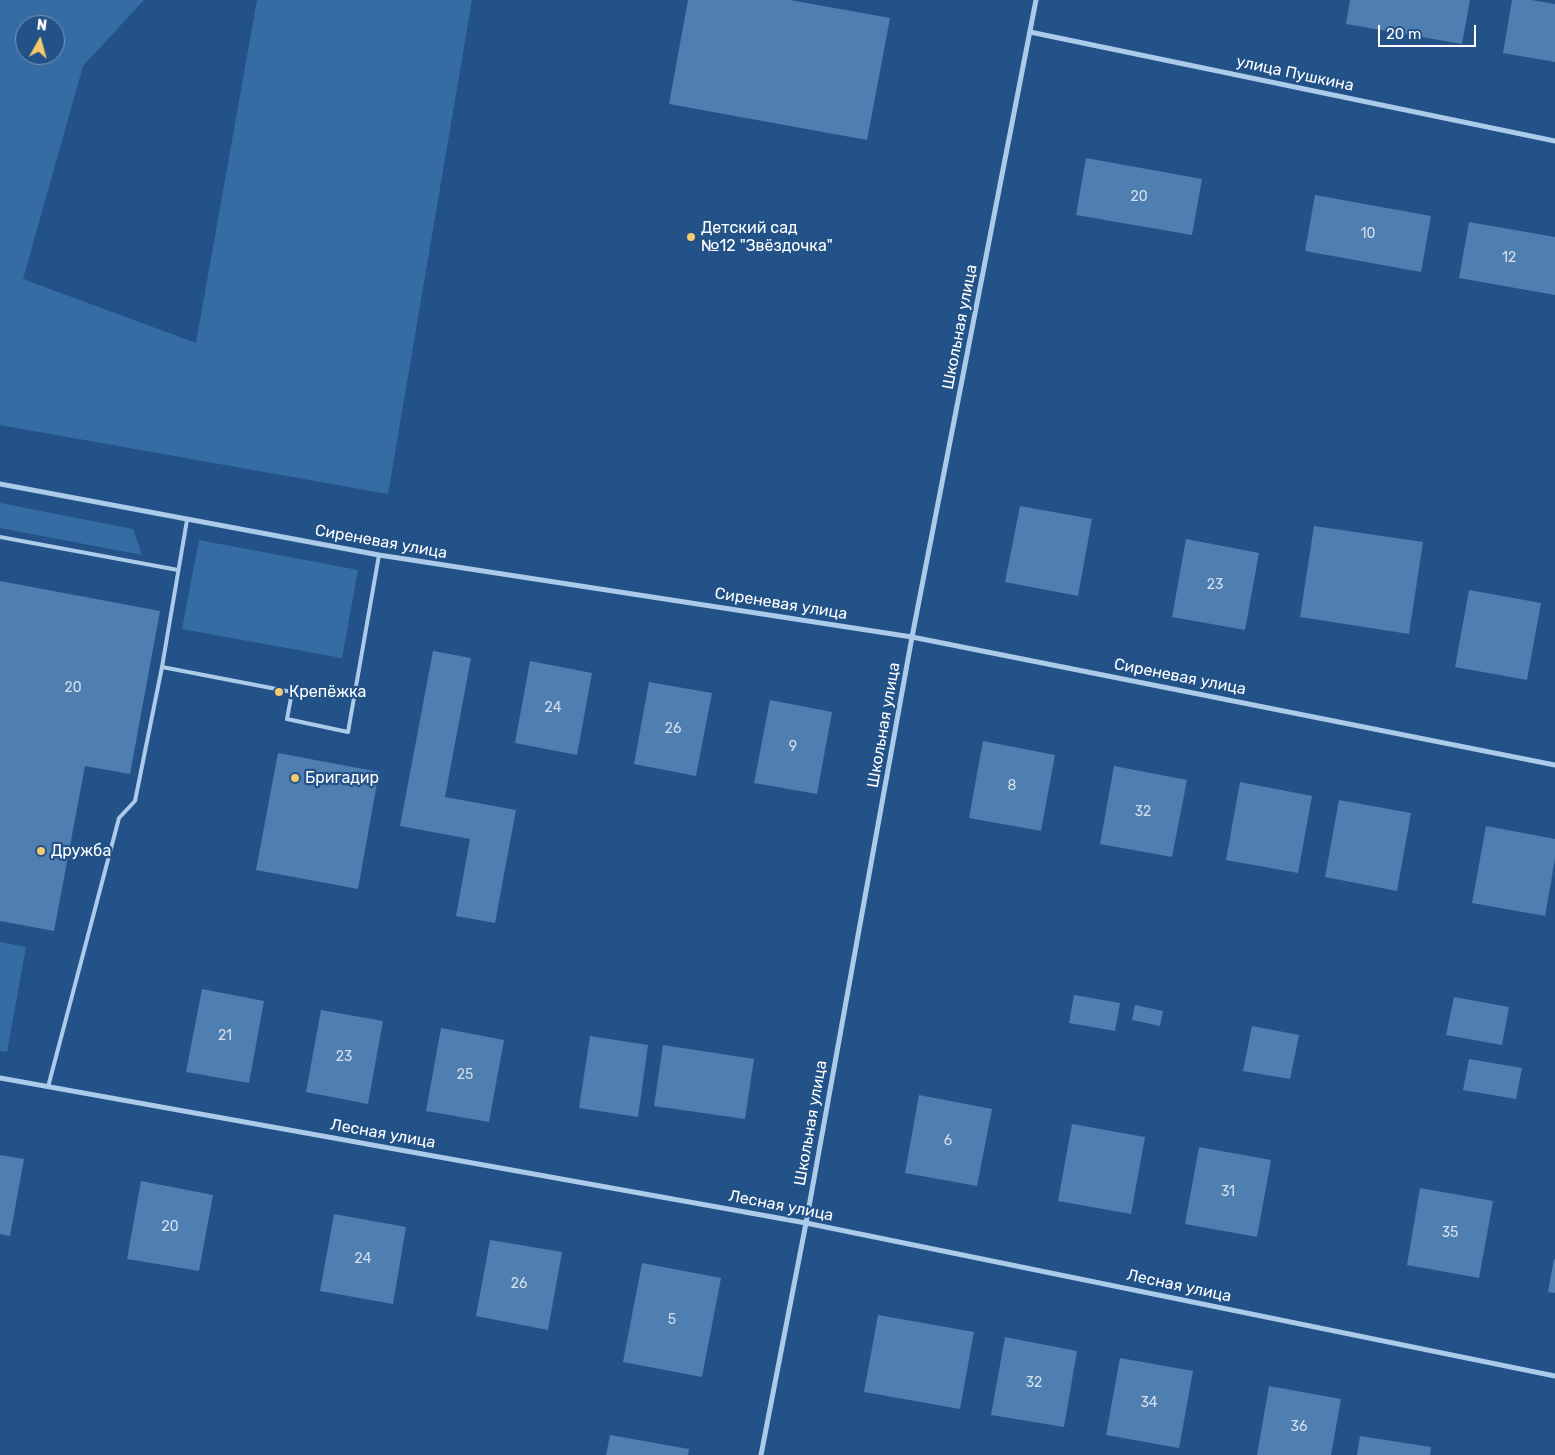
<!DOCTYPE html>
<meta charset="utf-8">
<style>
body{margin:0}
#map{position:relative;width:1555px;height:1455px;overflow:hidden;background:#225287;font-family:Rubik,sans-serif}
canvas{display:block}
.north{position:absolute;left:15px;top:15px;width:50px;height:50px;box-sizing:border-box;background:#225287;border:1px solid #7a97b7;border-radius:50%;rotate:7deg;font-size:14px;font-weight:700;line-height:20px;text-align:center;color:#fff}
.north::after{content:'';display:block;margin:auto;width:18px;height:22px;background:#f5c96f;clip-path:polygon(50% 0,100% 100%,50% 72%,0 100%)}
.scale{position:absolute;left:1378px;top:25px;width:98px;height:22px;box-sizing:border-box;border:2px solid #fff;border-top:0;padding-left:6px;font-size:15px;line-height:18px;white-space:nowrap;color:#fff;-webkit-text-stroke:4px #225287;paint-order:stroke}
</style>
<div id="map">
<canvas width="1555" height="1455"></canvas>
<div class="north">N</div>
<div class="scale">20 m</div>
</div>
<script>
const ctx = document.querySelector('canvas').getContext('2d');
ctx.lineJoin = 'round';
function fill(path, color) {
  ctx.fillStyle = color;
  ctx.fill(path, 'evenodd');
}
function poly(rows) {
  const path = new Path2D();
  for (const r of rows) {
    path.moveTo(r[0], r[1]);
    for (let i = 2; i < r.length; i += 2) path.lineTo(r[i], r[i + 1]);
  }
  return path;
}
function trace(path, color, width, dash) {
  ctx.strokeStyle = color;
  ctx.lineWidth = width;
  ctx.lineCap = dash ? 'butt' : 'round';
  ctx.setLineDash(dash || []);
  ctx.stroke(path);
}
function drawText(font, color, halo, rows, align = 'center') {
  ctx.font = font + ' Rubik,sans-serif';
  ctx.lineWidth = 4.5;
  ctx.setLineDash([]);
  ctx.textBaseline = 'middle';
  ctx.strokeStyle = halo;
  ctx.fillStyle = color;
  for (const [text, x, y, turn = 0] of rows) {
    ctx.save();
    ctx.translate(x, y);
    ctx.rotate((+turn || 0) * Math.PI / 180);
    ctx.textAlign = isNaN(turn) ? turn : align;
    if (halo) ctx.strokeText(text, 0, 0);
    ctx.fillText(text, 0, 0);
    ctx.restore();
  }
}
fill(poly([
 [0,0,144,0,83,66,23,279,196,343,257,0,472,0,388,494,0,425],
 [25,25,55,25,55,55,25,55],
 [0,503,133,529,142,555,0,528],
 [199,540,358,570,342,658,182,629],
 [0,942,26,947,7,1052,0,1051]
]), '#366ca4');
fill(poly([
 [688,0,790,0,890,18,867,140,669,104],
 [1350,0,1470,0,1462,44,1346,24],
 [1512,0,1532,0,1555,4,1555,62,1503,53],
 [1086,158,1202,179,1192,235,1076,215],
 [1315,195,1431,216,1421,272,1305,251],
 [1469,222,1555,237,1555,295,1459,278],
 [1020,506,1092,519,1078,596,1005,582],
 [1314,526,1423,542,1409,634,1300,617],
 [1186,539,1259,553,1245,630,1172,617],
 [0,581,160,611,130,774,85,766,54,931,0,921],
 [1469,590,1541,603,1527,680,1455,667],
 [433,651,471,658,445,797,516,810,495,923,456,916,470,839,400,826],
 [530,661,592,673,577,755,515,743],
 [649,682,712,693,696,776,634,764],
 [770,700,832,712,817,794,754,783],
 [983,741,1055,755,1041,831,969,818],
 [278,753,379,772,358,889,256,870],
 [1114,766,1187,780,1172,857,1100,844],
 [1240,782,1312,796,1298,873,1226,860],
 [1339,800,1411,813,1397,891,1325,877],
 [1486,826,1555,839,1555,859,1545,916,1472,903],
 [202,989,264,1001,249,1083,186,1072],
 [1074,995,1120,1003,1115,1031,1069,1023],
 [1454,997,1509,1007,1502,1045,1446,1035],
 [1135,1005,1163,1011,1160,1026,1132,1020],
 [321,1010,383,1021,368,1104,306,1092],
 [1252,1026,1299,1035,1290,1079,1243,1071],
 [441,1028,504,1040,489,1122,426,1111],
 [590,1036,648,1045,638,1117,579,1108],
 [663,1045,754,1059,745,1119,654,1106],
 [1469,1059,1522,1068,1516,1099,1463,1090],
 [919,1095,992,1109,977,1186,905,1173],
 [1072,1124,1145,1137,1131,1214,1058,1201],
 [1199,1147,1271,1160,1257,1237,1185,1224],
 [0,1155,24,1159,10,1236,0,1234],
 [141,1181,213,1195,199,1271,127,1259],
 [1420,1188,1493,1201,1479,1278,1407,1265],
 [334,1214,406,1227,393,1304,320,1291],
 [490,1240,562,1252,548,1330,476,1316],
 [1554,1259,1555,1259,1555,1293,1548,1292],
 [642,1263,721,1278,702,1377,623,1362],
 [878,1315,974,1332,960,1409,864,1392],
 [1005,1337,1077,1351,1064,1427,991,1415],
 [1120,1358,1193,1371,1179,1448,1106,1435],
 [1269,1386,1341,1399,1331,1455,1257,1455],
 [610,1435,689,1449,688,1455,606,1455],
 [1360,1436,1431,1447,1430,1455,1357,1455]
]), '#4f7eb1');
trace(poly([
 [187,520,162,667,292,692,287,719,348,732,379,555],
 [0,537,178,570],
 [48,1087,119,818,135,801,162,667]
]), '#accae9', 4);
trace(poly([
 [1030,32,1555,141],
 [0,484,379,555,912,637,1555,765],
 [0,1078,806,1223,1555,1376],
 [761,1455,806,1223,912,637,1036,0]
]), '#accae9', 5);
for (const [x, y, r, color] of [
 [691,237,5,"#f5c96f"],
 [279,692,5,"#f5c96f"],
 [295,778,5,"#f5c96f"],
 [41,851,5,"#f5c96f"]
]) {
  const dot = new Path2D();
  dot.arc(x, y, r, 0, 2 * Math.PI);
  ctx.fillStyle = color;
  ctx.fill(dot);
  trace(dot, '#225287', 2);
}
drawText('14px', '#d3dfec', null, [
 ["20",1139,197],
 ["10",1368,234],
 ["12",1509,258],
 ["23",1215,585],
 ["20",73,688],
 ["24",553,708],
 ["26",673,729],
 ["9",793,747],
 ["8",1012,786],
 ["32",1143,812],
 ["21",225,1036],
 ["23",344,1057],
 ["25",465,1075],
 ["6",948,1141],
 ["31",1228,1192],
 ["20",170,1227],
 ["35",1450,1233],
 ["24",363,1259],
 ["26",519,1284],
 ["5",672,1320],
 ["32",1034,1383],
 ["34",1149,1403],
 ["36",1299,1427]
]);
drawText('16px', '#fff', '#225287', [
 ["улица Пушкина",1295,74,12],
 ["Школьная улица",960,327,-79],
 ["Сиреневая улица",381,542,10],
 ["Сиреневая улица",781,604,9],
 ["Сиреневая улица",1180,677,11],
 ["Школьная улица",884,725,-80],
 ["Школьная улица",811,1123,-80],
 ["Лесная улица",383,1134,10],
 ["Лесная улица",781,1206,11],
 ["Лесная улица",1179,1286,12]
]);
drawText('16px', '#fff', '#225287', [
 ["Детский сад",701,228],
 ["№12 \"Звёздочка\"",701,246],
 ["Крепёжка",289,692],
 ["Бригадир",305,778],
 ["Дружба",51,851]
], 'left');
</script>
